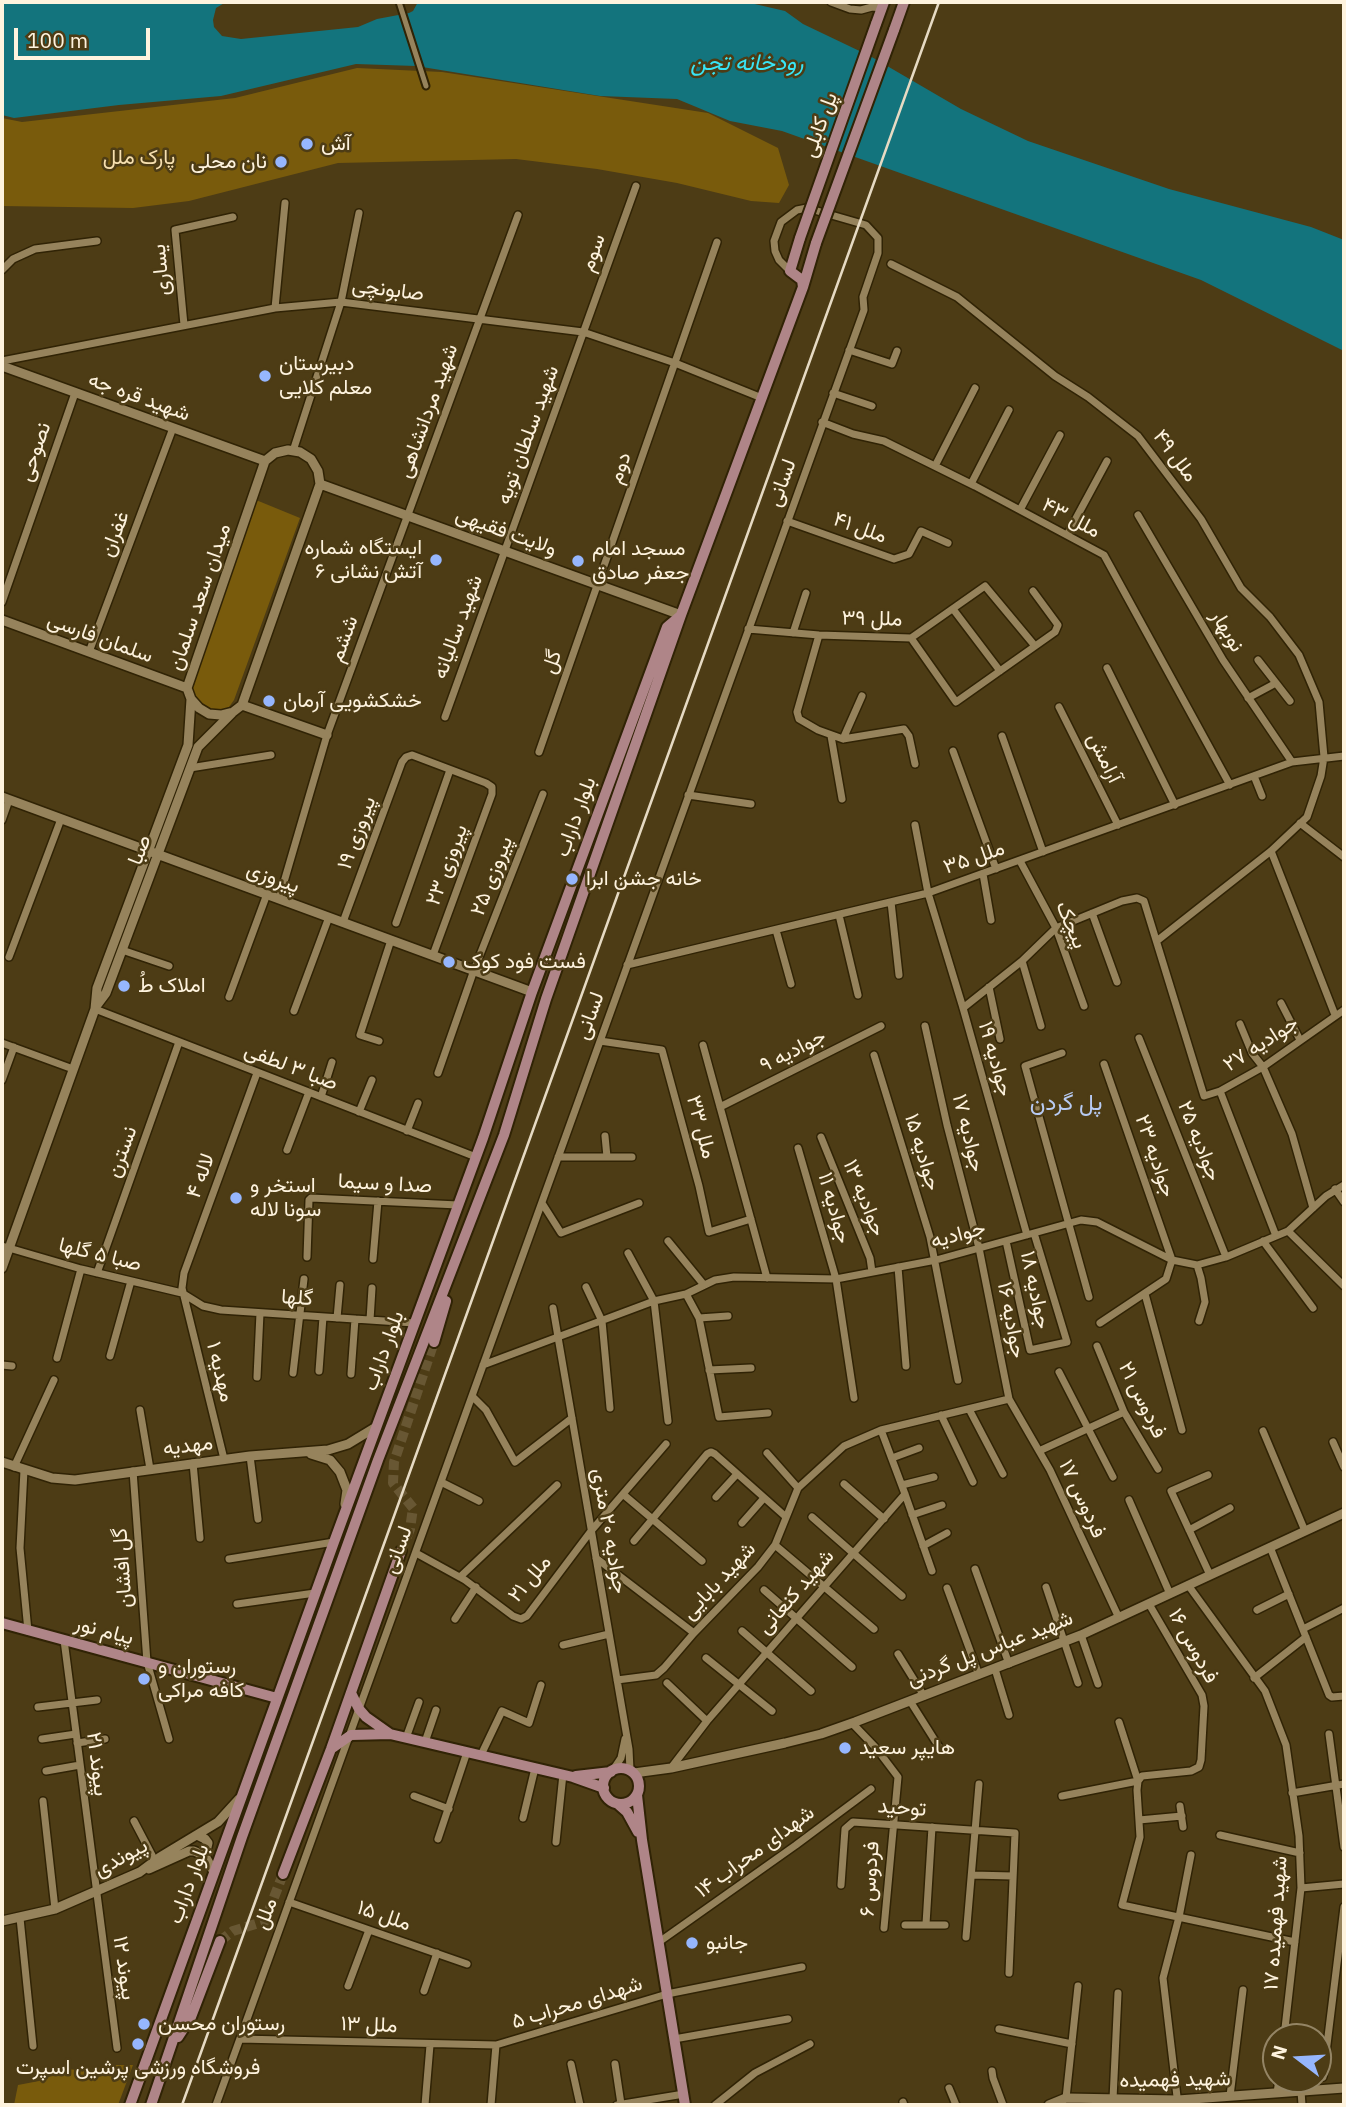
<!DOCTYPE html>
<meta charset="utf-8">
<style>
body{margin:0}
#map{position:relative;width:1346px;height:2107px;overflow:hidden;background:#4d3c15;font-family:"IBM Plex Sans",sans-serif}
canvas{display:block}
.frame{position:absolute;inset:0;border:4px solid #fef3de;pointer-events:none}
.north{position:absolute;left:1262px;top:2023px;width:70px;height:70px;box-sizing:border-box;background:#4d3c15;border:2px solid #948565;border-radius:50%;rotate:287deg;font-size:19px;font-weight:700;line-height:28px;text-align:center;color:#fef3de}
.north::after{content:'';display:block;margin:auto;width:24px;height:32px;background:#96b6fd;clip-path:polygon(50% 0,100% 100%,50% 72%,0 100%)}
.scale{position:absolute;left:14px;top:28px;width:136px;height:32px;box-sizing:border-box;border:4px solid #fef3de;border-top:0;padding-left:9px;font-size:21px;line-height:24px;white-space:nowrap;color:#fef3de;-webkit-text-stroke:5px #4d3c15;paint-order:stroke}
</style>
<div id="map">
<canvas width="1346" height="2107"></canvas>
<div class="frame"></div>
<div class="north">N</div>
<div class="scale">100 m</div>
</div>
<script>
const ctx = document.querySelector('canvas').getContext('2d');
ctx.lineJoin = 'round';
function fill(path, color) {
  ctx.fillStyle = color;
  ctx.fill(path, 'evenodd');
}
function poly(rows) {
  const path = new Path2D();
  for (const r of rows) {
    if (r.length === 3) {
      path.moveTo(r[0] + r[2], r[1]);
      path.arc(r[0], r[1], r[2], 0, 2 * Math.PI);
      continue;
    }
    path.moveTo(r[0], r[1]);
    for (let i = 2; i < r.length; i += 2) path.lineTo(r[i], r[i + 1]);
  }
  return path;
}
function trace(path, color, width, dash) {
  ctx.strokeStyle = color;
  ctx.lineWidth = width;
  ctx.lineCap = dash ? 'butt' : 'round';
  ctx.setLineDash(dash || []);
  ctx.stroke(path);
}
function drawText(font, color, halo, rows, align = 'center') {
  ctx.font = font + ' "IBM Plex Sans",Vazirmatn,sans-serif';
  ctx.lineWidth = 5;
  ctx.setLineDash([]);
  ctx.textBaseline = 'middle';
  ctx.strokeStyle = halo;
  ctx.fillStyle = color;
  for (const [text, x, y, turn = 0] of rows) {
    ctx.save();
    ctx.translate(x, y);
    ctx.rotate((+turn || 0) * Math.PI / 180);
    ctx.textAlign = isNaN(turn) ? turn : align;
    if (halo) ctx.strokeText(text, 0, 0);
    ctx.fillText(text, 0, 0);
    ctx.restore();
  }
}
fill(poly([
 [357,68,442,72,708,113,778,148,789,185,779,203,751,201,677,183,597,169,516,159,338,163,189,201,133,208,2,206,2,118,22,122,235,98],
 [256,500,300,518,234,700,229,707,221,711,211,709,204,707,193,694,192,688],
 [110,2065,133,2065,118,2105,14,2105,18,2085,39,2081,65,2069,93,2071]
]), '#795b0c');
fill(poly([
 [2,2,226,2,216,8,213,20,214,27,222,36,241,39,358,27,377,19,409,13,413,11,418,2,746,2,785,11,803,24,870,56,961,109,1028,141,1169,189,1311,227,1344,240,1344,351,1201,280,782,131,730,121,677,99,600,96,416,66,356,64,221,96,119,105,14,118,2,115]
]), '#13747d');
trace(poly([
 [401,1551,410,1529,413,1508,393,1483,394,1462,434,1342],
 [220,1941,233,1931,265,1921,283,1874]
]), '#685733', 10, [10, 5]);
const pedestrian = poly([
 [399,2,426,86]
]);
const minor = poly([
 [831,2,850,9,861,10,872,7,882,8],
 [891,264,957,297,1055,376,1088,397,1138,436,1201,519,1241,588,1270,617,1299,655,1319,702,1324,757,1321,776,1307,817,1271,851,1158,940],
 [2,270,13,259,35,249,97,241],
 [275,308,285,203],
 [184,325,175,230,233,217],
 [849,350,892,364,897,351],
 [2,361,275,308,341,302,583,332,675,363,762,398],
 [833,393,872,406],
 [822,422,853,434,884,441,975,486,1104,555,1230,785],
 [293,451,341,302,359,213],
 [935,466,975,388],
 [971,484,1009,410],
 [1020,510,1060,435],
 [1138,515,1223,660,1292,762],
 [787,521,894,559,909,554,921,531,948,543],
 [1067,535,1107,461],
 [2,602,75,393],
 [953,609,1000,671],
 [748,629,819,635,911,638,985,586,1035,646],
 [793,633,806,593],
 [819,635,797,712,799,719,818,730,843,739,904,729,909,736,915,764],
 [911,638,956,702,1055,632,1058,625,1033,591],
 [89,652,173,428],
 [1107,668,1175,805],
 [1276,683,1290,701],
 [1248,698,1276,683,1258,660],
 [1059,707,1118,825],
 [445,717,636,186],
 [831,736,842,799],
 [1002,736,1043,852],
 [843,739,862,696],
 [953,751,996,869],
 [539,752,717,242],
 [190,768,271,755],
 [1254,776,1262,796],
 [688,795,751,804],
 [2,820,9,800],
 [1300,823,1344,857],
 [915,825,928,893,963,1008,1027,1235],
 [1271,851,1335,1015],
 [1020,861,1056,928,1084,1006],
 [983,874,991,920],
 [279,899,327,735,518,215],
 [891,902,899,975],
 [1092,913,1117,982],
 [839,915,858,995],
 [343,922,402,762,406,757,412,755,486,783,492,787,492,794,433,955],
 [396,923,450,770],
 [776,930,791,984],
 [122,950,169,966],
 [9,957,61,819],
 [1022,961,1041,1026],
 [627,965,928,893,1292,762,1344,756],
 [989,987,1000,1039],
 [229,997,267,894],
 [1281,1003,1300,1040],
 [963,1008,1022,961,1056,928,1122,901,1137,898,1144,901,1204,1096,1220,1091,1263,1067,1344,1010],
 [95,1009,476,1157],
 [294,1011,329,917],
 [1240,1024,1252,1053,1263,1067,1292,1134,1313,1208],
 [925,1026,947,1125,979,1248,1009,1399,1050,1470,1119,1618],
 [1139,1038,1226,1257],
 [379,1041,360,1035,391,940],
 [600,1041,662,1050,699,1186,709,1232,751,1219],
 [2,1043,73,1069],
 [703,1045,767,1278],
 [1062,1053,1025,1066,1089,1297],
 [874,1055,930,1237,958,1380],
 [438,1073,474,970,543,794],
 [2,1080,14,1047],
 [1220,1091,1276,1236],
 [321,1097,332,1062],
 [720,1107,881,1026],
 [359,1112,372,1080],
 [407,1131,418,1103],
 [605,1136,607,1157],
 [821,1137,870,1258,872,1272],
 [798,1148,836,1279,854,1398],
 [287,1150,309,1092],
 [558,1157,632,1157],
 [1335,1189,1344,1202],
 [542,1203,561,1233,639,1203],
 [1288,1231,1344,1286],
 [668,1241,704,1285],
 [1006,1241,1030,1350,1067,1342,1034,1233],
 [1263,1241,1313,1308],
 [2,1246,81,1269,182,1293,203,1306,221,1310,414,1323],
 [628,1253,654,1301,668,1421],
 [307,1257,309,1200,311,1198,458,1205],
 [373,1259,378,1201],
 [1197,1265,1201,1278,1205,1302,1199,1321],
 [898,1267,906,1366],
 [97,1273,179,1042],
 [586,1287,602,1321,610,1408],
 [686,1294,699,1318,719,1417,768,1413],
 [1145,1294,1182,1430],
 [553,1308,629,1749,630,1770],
 [337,1318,340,1285],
 [699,1318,728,1316],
 [370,1320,372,1288],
 [1100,1323,1166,1279,1172,1260,1104,1064],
 [1097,1346,1124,1412,1158,1469],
 [110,1356,131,1281],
 [57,1358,81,1269],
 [2,1365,12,1366],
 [483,1365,654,1301,686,1294,715,1280,734,1277,836,1279,936,1260,1081,1220,1097,1222,1172,1260,1197,1265,1226,1257,1288,1231,1326,1196,1344,1185],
 [709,1370,751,1368],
 [319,1371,323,1317],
 [1059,1372,1113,1477],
 [293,1373,304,1279],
 [351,1374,355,1319],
 [257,1377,260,1313],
 [472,1396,486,1410,515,1462,572,1418],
 [969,1409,1003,1474],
 [140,1410,150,1469],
 [941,1415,973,1482],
 [881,1430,905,1494,932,1571],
 [1263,1431,1305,1531],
 [1333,1442,1344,1467],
 [1039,1451,1124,1412],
 [767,1453,798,1488],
 [250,1456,258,1519],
 [892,1458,919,1448],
 [224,1459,182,1288,184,1273,257,1073],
 [193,1463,200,1538],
 [14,1467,54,1380],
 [24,1470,20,1548,28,1631],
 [133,1471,147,1662,169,1739],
 [1208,1475,1171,1491,1210,1575],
 [441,1482,479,1501],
 [844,1484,884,1519],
 [902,1485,934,1477],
 [624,1495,702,1561],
 [716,1497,737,1474],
 [1129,1500,1170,1594],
 [912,1515,942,1505],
 [812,1517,902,1596],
 [742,1523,764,1498],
 [1189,1530,1230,1508],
 [634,1541,707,1454,711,1452,715,1454,786,1517],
 [775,1545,874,1629],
 [923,1546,947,1533],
 [1270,1547,1329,1695,1332,1697,1344,1696],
 [416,1553,465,1580,513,1616,521,1619,527,1616,591,1531,666,1444],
 [596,1558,694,1633],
 [229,1559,334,1542],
 [975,1569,1009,1664],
 [460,1577,557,1485],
 [1188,1585,1265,1691,1286,1745,1299,1836,1301,1888,1284,2037],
 [1046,1587,1078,1683],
 [947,1588,979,1675],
 [764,1590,852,1667],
 [237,1604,315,1593],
 [1257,1610,1289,1594],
 [455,1619,476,1587],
 [1303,1629,1344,1608],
 [742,1631,811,1691],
 [1081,1635,1098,1684],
 [64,1640,117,2048],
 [563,1645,609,1634],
 [898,1654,924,1696],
 [706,1658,772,1711],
 [995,1669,1009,1715],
 [1254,1678,1306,1637],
 [617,1680,656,1675,664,1668,694,1633,758,1567,775,1545,798,1488,844,1446,881,1430,1009,1399],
 [667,1683,707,1721],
 [910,1701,939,1747],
 [38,1707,97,1700],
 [1119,1722,1138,1781,1137,1790,1140,1837,1122,1905,1295,1942],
 [852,1723,876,1748,898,1777,884,1928],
 [1329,1734,1344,1847],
 [406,1738,419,1702],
 [42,1739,76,1734],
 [425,1742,436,1710],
 [77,1743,105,1739],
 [481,1755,502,1711,529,1723,541,1685],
 [671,1768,707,1721,905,1494],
 [613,1770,621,1758,625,1739],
 [46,1771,80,1765],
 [1292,1793,1344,1784],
 [414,1796,449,1809],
 [1062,1796,1138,1781,1142,1776,1191,1771,1199,1767,1201,1760,1204,1706,1202,1695,1149,1604],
 [43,1801,55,1909],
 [1180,1806,1183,1827],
 [523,1818,535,1768],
 [1139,1820,1182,1816],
 [134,1821,155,1861],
 [1220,1835,1300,1853],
 [438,1839,467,1752],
 [556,1842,563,1774],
 [972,1875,1013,1876],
 [841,1885,845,1829,853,1822,1015,1833,1009,1973],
 [1301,1888,1344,1884],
 [289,1902,467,1964],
 [20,1918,33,2046],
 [926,1924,932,1827],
 [905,1925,945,1925],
 [966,1937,979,1784],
 [659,1942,796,1845,871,1789],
 [348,1986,369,1930],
 [424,1991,437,1953],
 [999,2029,1072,2044],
 [240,2039,496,2045,667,1994,802,1967],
 [674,2039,788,2019],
 [571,2064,580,2105],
 [615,2064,621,2104],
 [992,2071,993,2078,1003,2105],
 [1323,2077,1344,1907],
 [949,2088,956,2105],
 [1301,2091,1302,2105],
 [1277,2093,1279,2079],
 [1230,2096,1243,1990],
 [1066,2098,1078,1986],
 [1113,2099,1118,1993],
 [903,2102,904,2105],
 [216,2105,864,310,863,297,878,253,878,238,866,225,807,208,797,210,781,222,774,241,775,251,779,260,790,271],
 [425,2105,430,2045],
 [491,2105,496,2045],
 [617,2105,684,2094],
 [715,2105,755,2073,810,2044],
 [1178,2105,1163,1978,1179,1917,1191,1855]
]);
const tertiary = poly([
 [2,366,265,461],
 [288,450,300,452,311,459,318,471,320,484,242,705,233,712,221,715,209,714,199,708,191,699,187,688,265,461,275,453,288,450],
 [320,484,681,615],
 [2,620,187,688],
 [242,705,327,735],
 [2,797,532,992],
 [97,1005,106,993,198,747,232,713],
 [2,1268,95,1009,97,988,188,745,191,699],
 [311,1454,330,1460,340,1472,347,1490,345,1504],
 [2,1462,52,1478,75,1480,250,1456,328,1450,348,1444,376,1427],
 [634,1773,671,1768,785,1743,821,1734,855,1722,1081,1635,1344,1513],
 [197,1835,205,1839,208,1843,205,1856],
 [149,1869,189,1851,194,1851,205,1856,214,1872],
 [2,1921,55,1909,140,1872,160,1857,218,1822,239,1799],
 [1049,2105,1066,2098,1178,2100,1344,2088]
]);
const secondary = poly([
 [876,24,884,2],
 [894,30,904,2],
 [803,287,816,243],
 [434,1342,446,1301],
 [2,1623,277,1698],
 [351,1693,359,1709,366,1717,390,1734],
 [331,1749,351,1735,390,1734,573,1777,604,1788],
 [621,1786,18],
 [576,1776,611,1772],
 [637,1795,642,1840,685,2105],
 [618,1804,627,1812,638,1832],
 [283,1874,331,1749,401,1551],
 [178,2037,191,2017,220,1941],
 [130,2105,334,1542,483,1138,532,992,667,627,680,616],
 [151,2105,242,1837,378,1460,504,1135,546,999,681,615,803,287,802,280,790,271,800,238]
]);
trace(pedestrian, '#302305', 9);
trace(minor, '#302305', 10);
trace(tertiary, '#302305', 12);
trace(secondary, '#302305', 14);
trace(pedestrian, '#96835c', 5);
trace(minor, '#96835c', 7);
trace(tertiary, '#96835c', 9);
trace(secondary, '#af8588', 10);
trace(poly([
 [182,2105,939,2]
]), '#e6dac3', 2.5);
const secondaryBridge = poly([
 [800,238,876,24],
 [816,243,894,30]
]);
trace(secondaryBridge, '#302305', 14, []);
trace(secondaryBridge, '#af8588', 10);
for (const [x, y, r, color] of [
 [307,144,7,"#96b6fd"],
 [281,162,7,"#96b6fd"],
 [265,376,7,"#96b6fd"],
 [436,560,7,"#96b6fd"],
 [578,561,7,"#96b6fd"],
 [269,701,7,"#96b6fd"],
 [572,879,7,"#96b6fd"],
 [449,962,7,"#96b6fd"],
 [124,986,7,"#96b6fd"],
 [236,1198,7,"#96b6fd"],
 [144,1679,7,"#96b6fd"],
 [845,1748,7,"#96b6fd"],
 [692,1943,7,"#96b6fd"],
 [144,2024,7,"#96b6fd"],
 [138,2044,7,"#96b6fd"]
]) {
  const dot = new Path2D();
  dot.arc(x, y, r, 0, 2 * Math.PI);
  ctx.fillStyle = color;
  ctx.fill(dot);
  trace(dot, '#4d3c15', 2.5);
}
drawText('21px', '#fef3de', '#4d3c15', [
 ["پل کابلی",820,125,-70],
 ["سوم",593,253,-70],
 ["یساری",161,270,-95],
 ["صابونچی",388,290,7],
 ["شهید قره جه",139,397,20],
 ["شهید مردانشاهی",428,411,-70],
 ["شهید سلطان تویه",528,435,-70],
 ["نصوحی",35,452,-71],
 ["ملل ۴۹",1175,456,53],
 ["دوم",620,468,-71],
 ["لسانی",782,483,-70],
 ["ملل ۴۳",1071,518,28],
 ["ملل ۴۱",860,528,20],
 ["ولایت فقیهی",506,532,20],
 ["غفران",115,534,-69],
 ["میدان سعد سلمان",200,597,-71],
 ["ملل ۳۹",872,619,1],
 ["شهید سالیانه",458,627,-70],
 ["نوبهار",1227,631,59],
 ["سلمان فارسی",100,638,20],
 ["ششم",344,639,-70],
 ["گل",552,662,-71],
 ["آرامش",1104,758,64],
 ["بلوار داراب",576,817,-70],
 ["پیروزی ۱۹",357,833,-70],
 ["صبا",140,850,-69],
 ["ملل ۳۵",974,858,-19],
 ["پیروزی ۲۳",447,865,-70],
 ["پیروزی ۲۵",492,876,-69],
 ["پیروزی",273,878,20],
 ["پیچک",1071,925,67],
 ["لسانی",590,1016,-70],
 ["جوادیه ۲۷",1261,1044,-33],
 ["جوادیه ۹",793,1051,-27],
 ["جوادیه ۱۹",995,1059,74],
 ["صبا ۳ لطفی",291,1067,21],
 ["ملل ۳۳",701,1127,75],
 ["جوادیه ۱۷",968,1133,76],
 ["جوادیه ۲۵",1199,1141,68],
 ["نسترن",122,1152,-70],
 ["جوادیه ۱۵",922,1152,73],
 ["جوادیه ۲۳",1155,1156,71],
 ["لاله ۴",201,1176,-70],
 ["صدا و سیما",385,1184,3],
 ["جوادیه ۱۳",864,1198,68],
 ["جوادیه ۱۱",834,1208,74],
 ["جوادیه",958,1235,-15],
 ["صبا ۵ گلها",100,1255,14],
 ["جوادیه ۱۸",1035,1290,78],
 ["گلها",297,1298,4],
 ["جوادیه ۱۶",1011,1320,79],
 ["بلوار داراب",384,1351,-70],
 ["مهدیه ۱",220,1372,76],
 ["فردوس ۲۱",1142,1400,64],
 ["مهدیه",188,1446,-7],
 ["فردوس ۱۷",1082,1499,65],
 ["جوادیه ۲۰ متری",609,1531,80],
 ["لسانی",398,1550,-70],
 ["گل افشان",123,1568,-94],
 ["ملل ۲۱",530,1579,-50],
 ["شهید بابایی",719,1581,-47],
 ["شهید کنعانی",796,1592,-49],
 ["پیام نور",104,1631,15],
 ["فردوس ۱۶",1193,1646,61],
 ["شهید عباس پل گردنی",990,1649,-21],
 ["پیوند ۲۱",97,1764,83],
 ["توحید",902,1808,4],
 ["شهدای محراب ۱۴",755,1852,-36],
 ["پیوندی",121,1858,-29],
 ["فردوس ۶",870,1879,-86],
 ["بلوار داراب",189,1884,-70],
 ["ملل",266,1914,-70],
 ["ملل ۱۵",384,1916,19],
 ["شهید فهمیده ۱۷",1276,1923,-86],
 ["پیوند ۱۲",124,1968,82],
 ["شهدای محراب ۵",577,2003,-17],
 ["ملل ۱۳",369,2025,2],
 ["شهید فهمیده",1175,2080,-1]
]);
drawText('21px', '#fef3de', '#4d3c15', [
 ["آش",321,144],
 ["نان محلی",267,162,"right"],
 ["دبیرستان",279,364],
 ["معلم کلایی",279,388],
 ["ایستگاه شماره",422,548,"right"],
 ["۶ آتش نشانی",422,572,"right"],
 ["مسجد امام",592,549],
 ["جعفر صادق",592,573],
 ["خشکشویی آرمان",283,701],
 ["خانه جشن ابرا",586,879],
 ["فست فود کوک",463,962],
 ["املاک طُ",138,986],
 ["استخر و",250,1186],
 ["سونا لاله",250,1210],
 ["رستوران و",158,1667],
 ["کافه مراکی",158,1691],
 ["هایپر سعید",859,1748],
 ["جانبو",706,1943],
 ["رستوران محسن",158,2024],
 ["فروشگاه ورزشی پرشین اسپرت",138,2068,"center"]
], 'left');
drawText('21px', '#f6dfaf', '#4d3c15', [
 ["پارک ملل",139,158]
]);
drawText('italic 23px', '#38e5f6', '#4d3c15', [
 ["رودخانه تجن",747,63]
]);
drawText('23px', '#b8cbf3', '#4d3c15', [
 ["پل گردن",1066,1103]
]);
</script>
